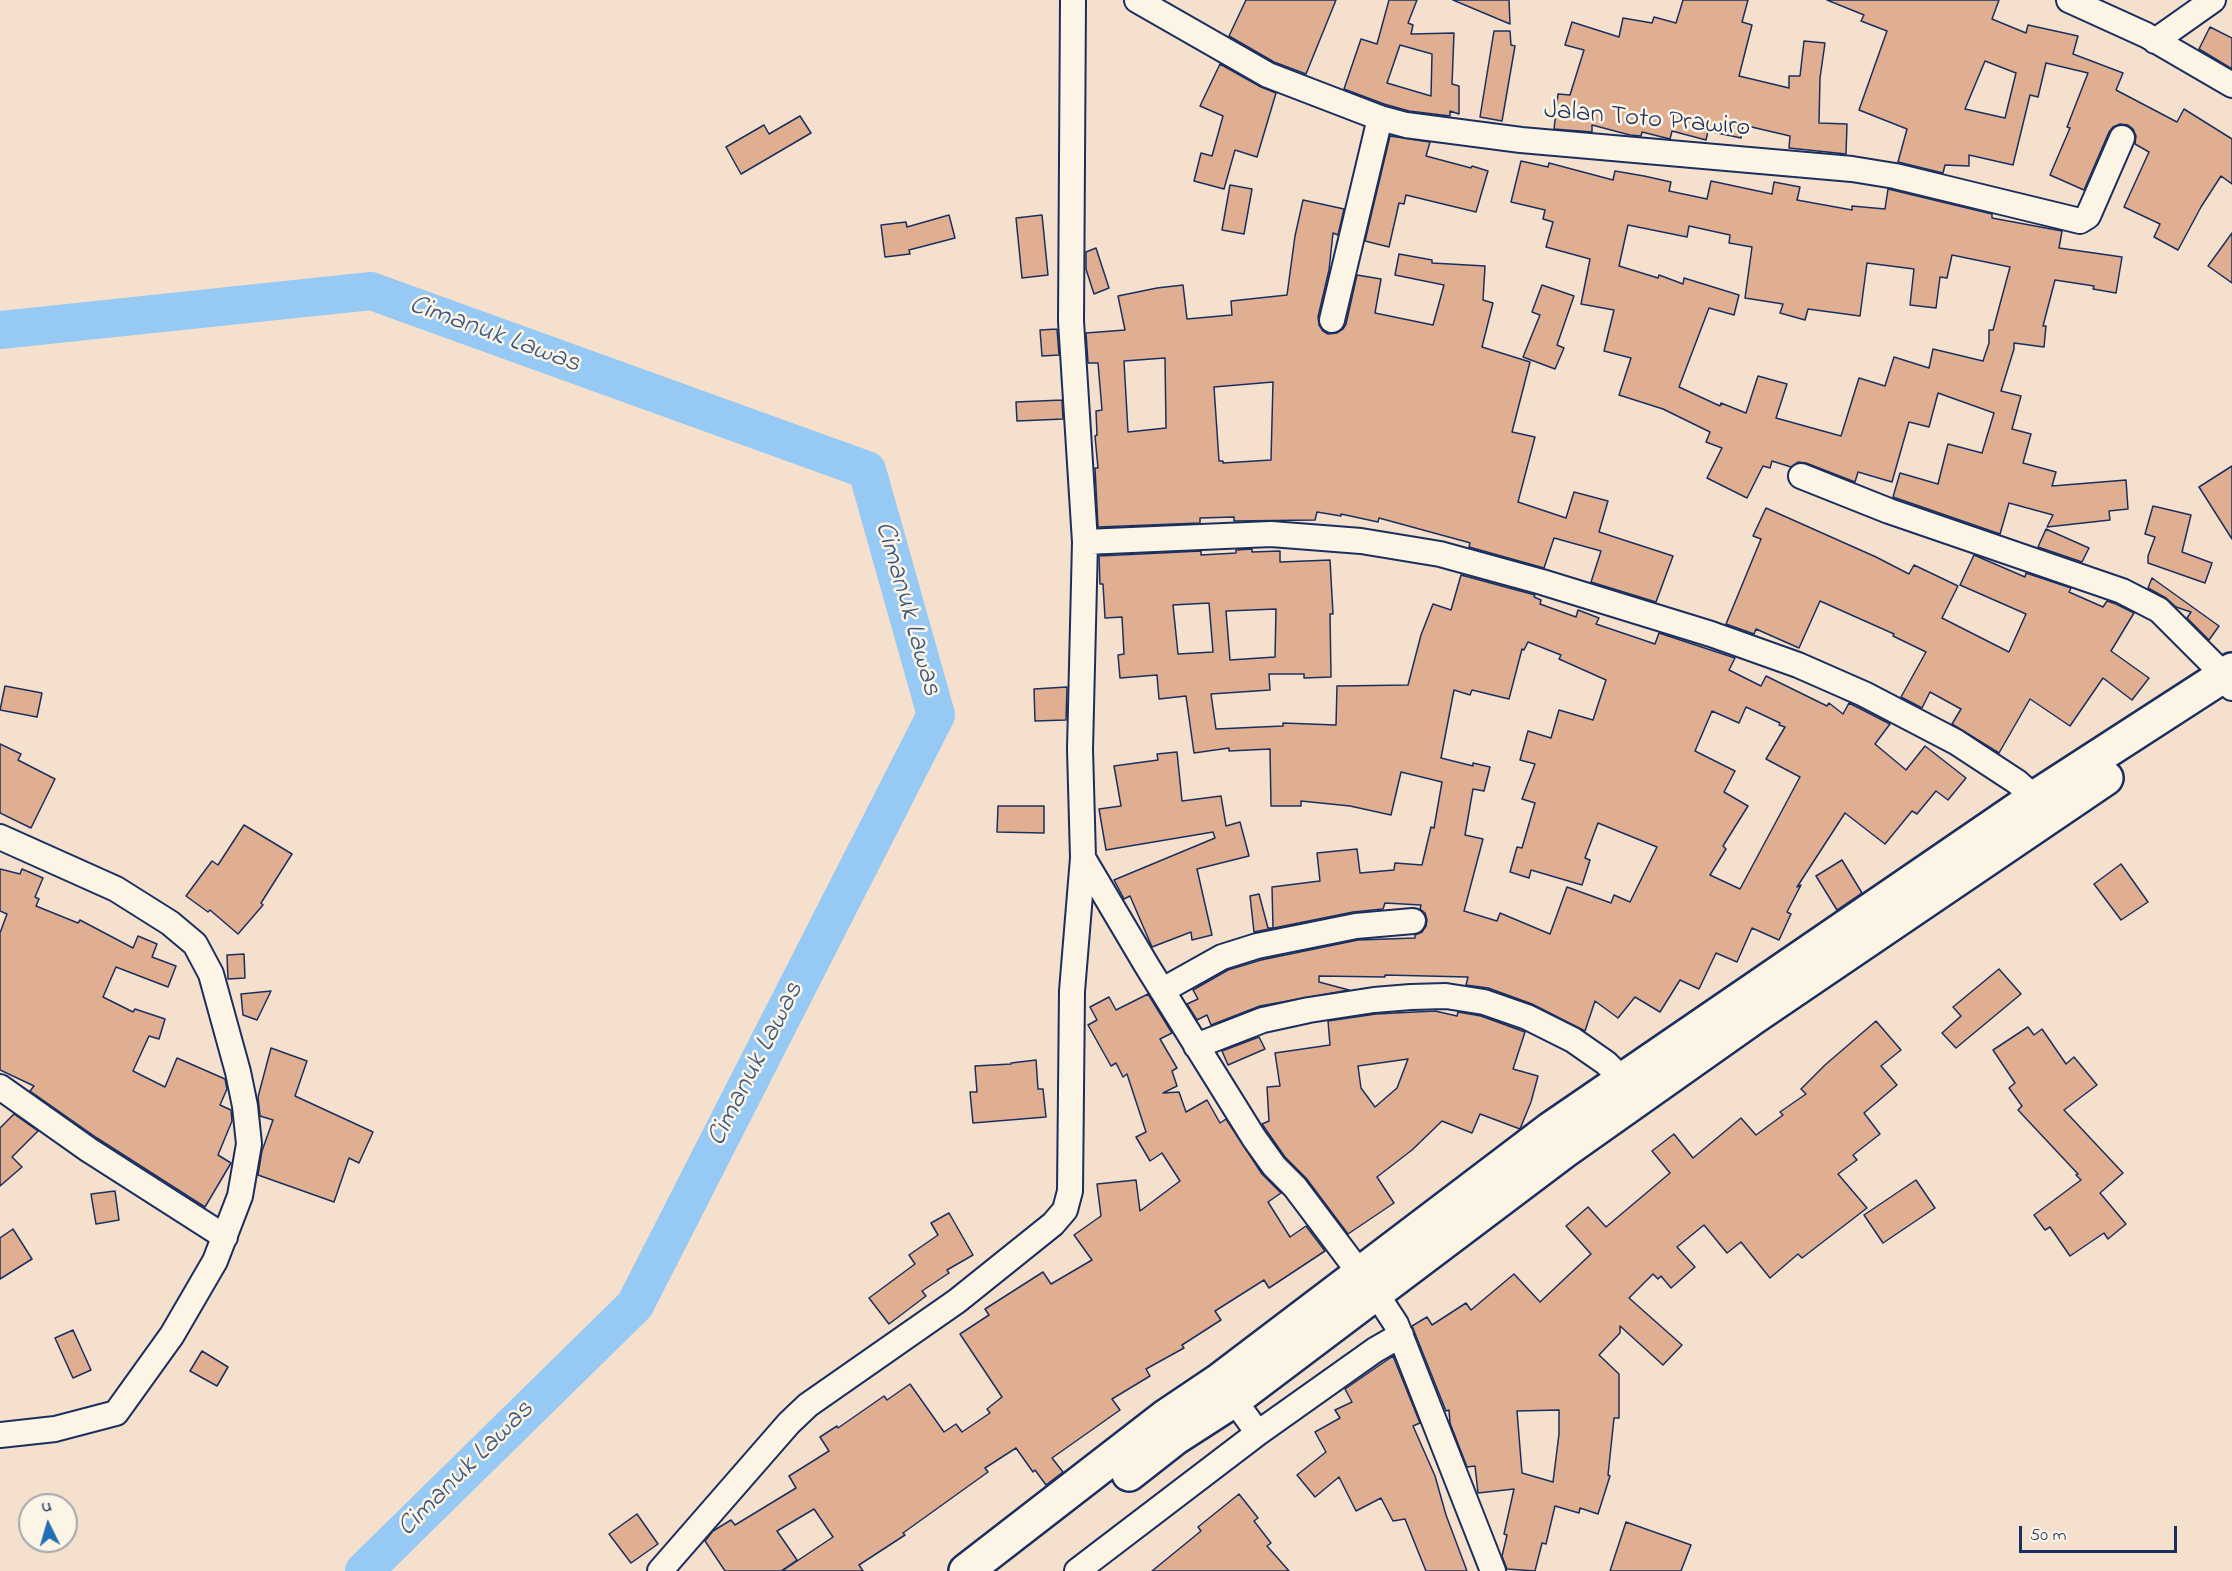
<!DOCTYPE html>
<style>
body{margin:0}
#map{position:relative;width:2232px;height:1571px;overflow:hidden;background:#f4e0cc;font-family:"Indie Flower",sans-serif}
canvas{display:block}
.north{position:absolute;left:18px;top:1493px;width:60px;height:60px;box-sizing:border-box;background:#fcf5e5;border:2px solid #a2a6af;border-radius:50%;rotate:355deg;font-size:16px;font-weight:700;line-height:24px;text-align:center;color:#1b2f5e}
.north::after{content:'';display:block;margin:auto;width:21px;height:27px;background:#1f6fb2;clip-path:polygon(50% 0,100% 100%,50% 72%,0 100%)}
.scale{position:absolute;left:2019px;top:1526px;width:158px;height:27px;box-sizing:border-box;border:3px solid #1b2f5e;border-top:0;padding-left:8px;font-size:18px;line-height:21px;white-space:nowrap;color:#1b2f5e;-webkit-text-stroke:4px #fcf5e5;paint-order:stroke}
</style>
<div id="map">
<canvas width="2232" height="1571"></canvas>
<div class="north">U</div>
<div class="scale">50 m</div>
</div>
<script>
const ctx = document.querySelector('canvas').getContext('2d');
ctx.lineJoin = 'round';
function poly(rows) {
  const path = new Path2D();
  for (const r of rows) {
    path.moveTo(r[0], r[1]);
    for (let i = 2; i < r.length; i += 2) path.lineTo(r[i], r[i + 1]);
  }
  return path;
}
function trace(path, color, width, dash) {
  ctx.strokeStyle = color;
  ctx.lineWidth = width;
  ctx.lineCap = dash ? 'butt' : 'round';
  ctx.setLineDash(dash || []);
  ctx.stroke(path);
}
function fill(path, color) {
  ctx.fillStyle = color;
  ctx.fill(path, 'evenodd');
}
function drawText(font, color, halo, rows, align = 'center') {
  ctx.font = font + ' "Indie Flower",sans-serif';
  ctx.lineWidth = 5;
  ctx.setLineDash([]);
  ctx.textBaseline = 'middle';
  ctx.strokeStyle = halo;
  ctx.fillStyle = color;
  for (const [text, x, y, turn = 0] of rows) {
    ctx.save();
    ctx.translate(x, y);
    ctx.rotate((+turn || 0) * Math.PI / 180);
    ctx.textAlign = isNaN(turn) ? turn : align;
    if (halo) ctx.strokeText(text, 0, 0);
    ctx.fillText(text, 0, 0);
    ctx.restore();
  }
}
trace(poly([
 [0,330,371,291,867,470,936,715,635,1305,364,1571]
]), '#96c9f3', 38);
const building = poly([
 [1246,0,1336,0,1306,74,1274,62,1229,36,1246,0],
 [1389,0,1417,0,1408,23,1413,25,1411,34,1454,33,1452,84,1459,86,1459,114,1450,111,1450,116,1409,111,1384,104,1344,89,1361,39,1377,44,1389,0],
 [1400,45,1432,54,1431,96,1387,83,1400,45],
 [1453,0,1509,0,1510,24,1453,0],
 [1683,0,1748,0,1742,22,1752,25,1739,76,1789,88,1789,76,1800,76,1804,41,1825,43,1820,78,1819,123,1847,124,1846,154,1789,148,1790,136,1743,125,1741,138,1708,131,1706,140,1672,131,1670,139,1642,132,1641,136,1630,135,1592,125,1592,132,1554,129,1558,94,1570,95,1584,50,1565,45,1572,22,1619,37,1623,18,1652,23,1654,17,1676,23,1683,0],
 [1827,0,1999,0,1992,19,2026,33,2028,25,2078,36,2073,54,2123,73,2116,90,2177,122,2184,109,2232,139,2232,184,2221,176,2201,207,2178,250,2154,237,2160,224,2124,207,2149,152,2135,144,2136,136,2133,129,2128,125,2120,124,2113,127,2109,132,2084,190,2050,175,2070,128,2067,127,2088,73,2046,63,2038,97,2030,95,2013,165,1969,155,1969,166,1945,165,1943,173,1898,162,1907,129,1859,110,1887,31,1861,21,1864,15,1827,0],
 [1985,61,2016,73,2005,118,1965,109,1985,61],
 [2210,27,2232,38,2232,69,2199,49,2210,27],
 [1494,31,1510,31,1511,45,1515,46,1502,121,1480,117,1494,31],
 [1220,64,1261,87,1276,93,1257,157,1235,150,1224,189,1194,181,1201,153,1212,156,1223,116,1200,106,1220,64],
 [800,116,811,133,741,174,726,147,764,125,769,134,800,116],
 [1390,136,1430,142,1426,156,1471,168,1472,166,1488,171,1476,212,1406,195,1404,204,1399,203,1389,247,1365,241,1390,136],
 [1521,161,1548,167,1549,163,1613,180,1615,171,1644,176,1671,182,1669,191,1707,199,1711,181,1772,194,1774,182,1800,187,1797,200,1852,210,1852,206,1885,209,1888,189,1992,214,1992,218,2062,231,2059,248,2122,257,2116,293,2093,289,2094,286,2055,280,2043,326,2046,326,2044,347,2014,343,2014,349,2001,391,2021,396,2012,429,2031,434,2023,463,2056,472,2052,486,2126,480,2128,509,2109,511,2110,520,2047,527,2053,515,2009,503,2000,534,1893,497,1900,473,1938,484,1948,444,1982,453,1994,413,1938,393,1929,427,1909,422,1892,482,1858,472,1855,482,1806,463,1798,462,1791,467,1772,461,1770,468,1763,466,1747,498,1707,478,1722,448,1706,442,1710,432,1663,409,1619,395,1631,358,1604,351,1614,310,1581,304,1590,259,1546,247,1553,222,1543,219,1545,210,1511,202,1521,161],
 [1628,225,1687,237,1689,226,1730,235,1729,243,1752,247,1745,298,1783,304,1780,313,1805,320,1808,309,1860,316,1867,263,1914,269,1910,305,1936,308,1940,277,1947,278,1952,255,2010,267,1993,330,1989,330,1989,343,1983,361,1933,349,1929,368,1894,357,1885,386,1859,378,1841,436,1776,418,1787,384,1758,376,1746,413,1721,403,1720,406,1679,387,1709,308,1734,315,1739,295,1684,278,1683,284,1659,275,1658,278,1619,266,1628,225],
 [1230,185,1252,189,1244,234,1222,230,1230,185],
 [1303,200,1344,209,1338,235,1333,233,1329,270,1318,317,1319,325,1323,331,1328,334,1337,333,1343,329,1346,324,1357,275,1381,279,1375,313,1433,325,1444,285,1395,275,1399,254,1432,260,1432,263,1485,266,1483,300,1493,303,1482,347,1530,362,1512,432,1535,437,1518,502,1566,518,1574,492,1608,501,1599,532,1673,556,1656,602,1591,582,1601,551,1554,538,1544,568,1469,547,1470,543,1467,542,1379,518,1378,522,1341,514,1341,516,1317,512,1315,520,1234,521,1234,517,1200,518,1200,523,1098,527,1095,468,1098,468,1095,436,1097,435,1096,411,1102,410,1098,363,1088,363,1086,333,1125,330,1118,296,1157,288,1183,285,1187,319,1232,315,1231,301,1287,295,1295,236,1303,200],
 [1165,358,1166,428,1128,432,1124,361,1165,358],
 [1273,382,1271,460,1223,463,1223,461,1219,461,1214,387,1273,382],
 [949,215,955,238,909,250,910,254,885,257,881,225,906,222,907,227,949,215],
 [1042,215,1048,275,1022,278,1016,218,1042,215],
 [2232,233,2232,283,2208,266,2232,233],
 [1096,248,1109,288,1094,294,1086,269,1086,252,1096,248],
 [1542,285,1574,296,1557,345,1564,348,1555,369,1523,357,1540,315,1532,312,1542,285],
 [1057,329,1059,355,1042,356,1040,330,1057,329],
 [1062,400,1063,419,1017,421,1016,402,1062,400],
 [2232,466,2232,539,2199,487,2232,466],
 [2153,506,2191,515,2182,552,2212,563,2205,583,2148,563,2148,556,2155,537,2145,534,2153,506],
 [1766,508,1876,557,1909,574,1914,565,1958,586,1942,618,2009,652,2026,614,1960,585,1974,555,2025,577,2026,573,2071,588,2069,592,2103,607,2107,601,2116,604,2134,613,2111,651,2149,678,2132,700,2103,678,2070,726,2030,699,1999,753,1952,724,1961,709,1930,692,1922,708,1901,697,1926,652,1893,636,1894,634,1820,601,1799,648,1756,629,1754,634,1726,624,1761,539,1753,536,1766,508],
 [2046,529,2089,548,2082,562,2038,547,2046,529],
 [1252,549,1252,552,1280,551,1280,562,1330,560,1333,614,1330,614,1331,677,1304,678,1304,674,1269,674,1270,690,1211,694,1216,729,1283,726,1283,723,1336,725,1337,686,1408,685,1421,635,1433,604,1451,610,1461,575,1535,595,1534,597,1541,600,1540,604,1576,617,1578,610,1599,618,1596,624,1655,644,1659,633,1735,658,1729,670,1761,686,1766,676,1827,706,1829,703,1843,714,1849,703,1890,724,1875,744,1906,770,1925,746,1966,778,1948,800,1936,791,1917,814,1912,811,1885,844,1845,813,1797,887,1801,885,1787,912,1791,914,1779,940,1752,928,1737,962,1716,953,1699,989,1680,980,1660,1012,1635,997,1618,1018,1595,1001,1585,1031,1532,1004,1488,988,1466,985,1468,977,1385,975,1385,977,1319,976,1319,982,1349,990,1260,1006,1211,1025,1207,1015,1197,1020,1187,1004,1198,999,1193,990,1228,970,1261,960,1358,940,1415,938,1415,935,1422,932,1426,926,1427,920,1425,913,1420,909,1421,905,1385,903,1383,909,1353,912,1254,932,1250,896,1259,894,1268,928,1273,928,1272,887,1320,881,1317,853,1357,849,1360,873,1394,870,1395,863,1422,865,1431,827,1434,828,1442,782,1401,772,1391,815,1350,806,1301,801,1301,806,1271,806,1270,749,1229,751,1229,748,1194,753,1186,696,1159,699,1157,675,1120,678,1118,655,1124,654,1122,617,1105,618,1103,584,1100,584,1099,556,1201,551,1201,555,1236,553,1236,550,1252,549],
 [1209,603,1213,652,1178,654,1173,605,1209,603],
 [1276,609,1275,657,1230,660,1226,611,1276,609],
 [1528,642,1561,655,1559,659,1606,680,1593,720,1559,710,1551,738,1528,731,1520,760,1535,764,1522,799,1535,803,1522,848,1517,847,1510,872,1529,878,1531,870,1582,885,1590,860,1585,858,1598,823,1657,847,1630,902,1614,895,1611,903,1567,887,1550,934,1500,913,1497,921,1464,911,1483,839,1465,835,1473,789,1484,791,1490,767,1473,763,1473,766,1441,758,1454,690,1470,695,1472,690,1509,699,1522,649,1524,650,1528,642],
 [1746,707,1780,723,1779,725,1785,727,1766,759,1800,777,1740,889,1710,875,1726,849,1723,846,1748,806,1724,792,1735,771,1695,751,1712,711,1739,723,1746,707],
 [2152,578,2219,626,2209,640,2187,618,2191,612,2176,607,2166,598,2148,588,2152,578],
 [5,686,42,693,37,717,0,710,5,686],
 [1067,687,1066,720,1035,721,1034,689,1067,687],
 [0,744,21,754,18,760,55,779,31,828,0,813,0,744],
 [1177,752,1182,801,1221,796,1226,826,1240,822,1249,856,1197,869,1212,935,1192,940,1191,932,1152,947,1130,896,1124,899,1114,880,1215,838,1213,832,1106,850,1099,809,1121,806,1114,766,1158,760,1157,754,1177,752],
 [998,806,1044,806,1044,833,997,832,998,806],
 [244,825,292,854,261,903,263,905,238,934,210,910,208,912,186,896,212,861,218,865,244,825],
 [1842,860,1862,893,1837,910,1816,876,1842,860],
 [2121,864,2148,902,2121,920,2094,884,2121,864],
 [0,869,20,874,22,869,43,878,35,897,39,899,36,906,78,923,80,920,133,948,138,936,157,944,152,957,176,966,168,987,116,967,103,997,133,1012,135,1009,165,1019,159,1039,149,1036,133,1071,165,1087,177,1058,225,1079,227,1089,220,1105,231,1110,232,1121,218,1155,231,1163,205,1207,97,1138,30,1091,34,1086,0,1070,0,933,7,914,0,911,0,869],
 [244,954,245,978,228,979,227,955,244,954],
 [1999,969,2021,994,1956,1048,1942,1033,1961,1016,1953,1007,1999,969],
 [271,991,257,1020,243,1015,241,994,271,991],
 [1148,994,1172,1033,1160,1039,1177,1068,1172,1071,1177,1086,1163,1093,1179,1092,1186,1112,1207,1100,1220,1123,1226,1119,1262,1174,1281,1193,1268,1202,1290,1237,1306,1226,1325,1251,1269,1288,1264,1280,1215,1311,1221,1320,1182,1345,1184,1348,1146,1369,1150,1376,1112,1399,1120,1410,1052,1458,1063,1472,1046,1485,1035,1470,1033,1472,1016,1448,985,1468,988,1472,903,1533,905,1535,859,1565,863,1571,782,1571,833,1537,814,1509,777,1531,797,1560,781,1571,725,1571,705,1541,713,1531,731,1520,735,1525,796,1488,789,1476,829,1451,820,1437,837,1426,838,1428,884,1396,887,1400,910,1384,944,1432,956,1424,962,1432,990,1413,987,1409,1002,1397,960,1334,989,1315,985,1309,1043,1272,1051,1284,1092,1260,1074,1235,1101,1216,1097,1184,1136,1180,1140,1211,1180,1181,1162,1153,1150,1161,1136,1137,1146,1132,1127,1074,1123,1077,1116,1063,1111,1066,1088,1025,1097,1020,1090,1007,1109,997,1116,1010,1148,994],
 [1435,1011,1457,1016,1458,1012,1481,1016,1525,1032,1513,1069,1538,1076,1531,1102,1520,1129,1480,1114,1472,1133,1442,1121,1412,1150,1377,1177,1394,1203,1348,1234,1306,1178,1285,1157,1262,1124,1269,1121,1267,1087,1280,1086,1275,1053,1330,1045,1328,1021,1376,1014,1435,1011],
 [1408,1059,1397,1088,1375,1107,1361,1088,1358,1066,1408,1059],
 [1876,1021,1901,1050,1881,1066,1897,1085,1864,1113,1880,1134,1853,1155,1857,1160,1838,1174,1867,1208,1802,1258,1798,1254,1770,1278,1741,1242,1727,1253,1704,1225,1677,1247,1695,1267,1671,1288,1661,1276,1658,1279,1653,1274,1629,1298,1682,1345,1663,1365,1620,1326,1620,1333,1599,1355,1619,1374,1619,1418,1614,1418,1608,1475,1610,1476,1598,1514,1580,1508,1579,1513,1555,1506,1546,1544,1542,1543,1535,1571,1507,1569,1502,1556,1507,1535,1504,1534,1514,1489,1478,1493,1475,1466,1467,1467,1450,1423,1449,1410,1446,1411,1412,1326,1427,1317,1432,1325,1466,1303,1471,1310,1514,1274,1540,1302,1591,1254,1566,1226,1588,1207,1606,1227,1670,1173,1652,1151,1674,1134,1693,1158,1741,1118,1756,1135,1783,1115,1780,1112,1806,1094,1801,1089,1825,1065,1876,1021],
 [1559,1410,1559,1434,1553,1482,1522,1473,1517,1411,1559,1410],
 [2028,1027,2034,1035,2042,1029,2066,1064,2074,1057,2097,1085,2064,1110,2123,1173,2100,1193,2126,1224,2108,1239,2104,1233,2070,1256,2050,1227,2045,1230,2034,1215,2081,1180,2076,1175,2078,1174,2018,1110,2022,1106,2009,1088,2015,1083,1993,1050,2028,1027],
 [1259,1037,1265,1049,1228,1065,1222,1051,1259,1037],
 [271,1048,307,1061,295,1096,373,1132,359,1163,349,1158,334,1202,258,1175,262,1151,273,1120,260,1116,258,1097,271,1048],
 [1036,1060,1038,1089,1043,1089,1046,1117,973,1123,970,1092,977,1092,975,1066,1011,1064,1011,1063,1036,1060],
 [14,1114,38,1131,12,1157,22,1167,0,1186,0,1128,14,1114],
 [1916,1180,1935,1208,1883,1243,1864,1215,1916,1180],
 [115,1191,119,1220,96,1224,91,1194,115,1191],
 [949,1213,973,1255,947,1270,949,1273,922,1291,926,1296,889,1324,869,1298,915,1264,909,1255,938,1235,931,1223,949,1213],
 [13,1229,32,1259,0,1279,0,1238,13,1229],
 [73,1330,91,1370,73,1378,55,1338,73,1330],
 [202,1351,228,1367,217,1386,190,1371,202,1351],
 [1393,1356,1420,1423,1413,1426,1435,1476,1446,1515,1467,1571,1426,1571,1405,1519,1393,1521,1381,1498,1356,1511,1339,1477,1315,1497,1297,1475,1326,1452,1315,1432,1340,1418,1335,1410,1352,1402,1345,1389,1393,1356],
 [1239,1494,1258,1518,1254,1521,1271,1543,1267,1546,1289,1571,1152,1571,1201,1531,1198,1527,1239,1494],
 [637,1514,658,1544,631,1563,609,1534,637,1514],
 [1626,1522,1691,1545,1681,1571,1610,1571,1626,1522]
]);
fill(building, '#e0af92');
trace(building, '#1b2f5e', 1.5);
const minor = poly([
 [1073,0,1071,321,1085,542,1080,749,1083,858,1147,966,1254,1138,1274,1166,1295,1187,1350,1260,1362,1272,1396,1324,1493,1571],
 [1137,0,1268,75,1380,118,1406,125,1521,140,1852,169,1895,176,2080,221,2088,216,2122,138],
 [2069,0,2146,35,2232,85],
 [2155,41,2213,0],
 [1332,320,1380,118],
 [1801,476,1889,511,2122,591,2159,610,2219,670,2232,688],
 [1085,542,1271,534,1361,541,1440,554,1542,582,1711,634,1798,665,1864,694,1956,742,2017,782,2045,807],
 [0,837,116,889,170,923,195,944,211,974,238,1072,245,1106,249,1144,240,1196,215,1261,172,1335,116,1413,55,1429,0,1435],
 [1163,990,1222,957,1257,946,1356,926,1413,921],
 [1196,1046,1263,1020,1309,1010,1374,1000,1411,997,1446,996,1484,1002,1527,1017,1573,1040,1606,1063,1634,1091],
 [0,1087,89,1150,225,1237],
 [1234,1400,1258,1433],
 [660,1571,789,1423,808,1405,957,1301,1053,1224,1065,1210,1070,1191,1072,991,1083,858],
 [1077,1571,1258,1433,1375,1350,1401,1335]
]);
const secondary = poly([
 [1129,1474,1175,1438,1234,1400,1563,1152,1754,1017,2106,778],
 [966,1571,1165,1417,1220,1380,1552,1128,2034,798,2232,670]
]);
trace(minor, '#1b2f5e', 28);
trace(secondary, '#1b2f5e', 38);
trace(minor, '#fcf5e5', 24);
trace(secondary, '#fcf5e5', 33);
drawText('27px', '#1b2f5e', '#fcf5e5', [
 ["Jalan Toto Prawiro",1647,121,5]
]);
drawText('italic 28px', '#3a5683', '#fcf5e5', [
 ["Cimanuk Lawas",494,336,20],
 ["Cimanuk Lawas",906,609,74],
 ["Cimanuk Lawas",757,1065,-63],
 ["Cimanuk Lawas",467,1470,-45]
]);
</script>
